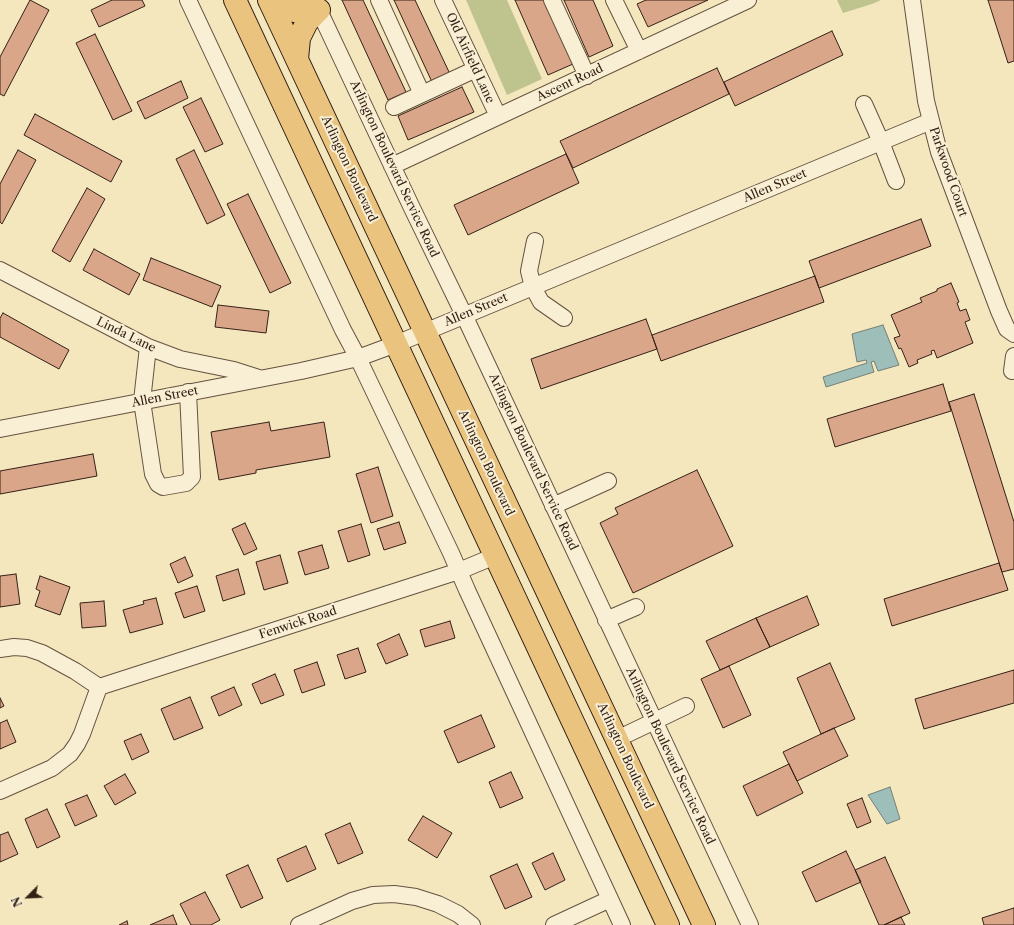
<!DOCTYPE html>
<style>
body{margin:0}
#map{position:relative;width:1014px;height:925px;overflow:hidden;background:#f4e7be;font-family:"Libre Caslon Text",serif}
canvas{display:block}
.north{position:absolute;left:8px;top:877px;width:40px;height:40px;-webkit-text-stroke:3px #f8efd5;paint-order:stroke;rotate:246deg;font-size:11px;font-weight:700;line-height:16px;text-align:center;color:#352015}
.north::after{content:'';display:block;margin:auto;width:14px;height:18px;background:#352015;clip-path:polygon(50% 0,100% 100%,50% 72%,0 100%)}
</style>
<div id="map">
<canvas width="1014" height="925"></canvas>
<div class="north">N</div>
</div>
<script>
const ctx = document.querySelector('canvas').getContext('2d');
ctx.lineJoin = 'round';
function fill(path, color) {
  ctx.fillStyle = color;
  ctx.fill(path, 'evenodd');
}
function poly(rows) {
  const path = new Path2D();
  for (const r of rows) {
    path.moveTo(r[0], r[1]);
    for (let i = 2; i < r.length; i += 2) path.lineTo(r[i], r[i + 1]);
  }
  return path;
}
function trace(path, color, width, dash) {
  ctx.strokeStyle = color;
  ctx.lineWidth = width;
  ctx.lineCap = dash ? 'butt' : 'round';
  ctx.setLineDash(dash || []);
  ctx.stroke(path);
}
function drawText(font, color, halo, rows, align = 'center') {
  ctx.font = font + ' "Libre Caslon Text",serif';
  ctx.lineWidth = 4;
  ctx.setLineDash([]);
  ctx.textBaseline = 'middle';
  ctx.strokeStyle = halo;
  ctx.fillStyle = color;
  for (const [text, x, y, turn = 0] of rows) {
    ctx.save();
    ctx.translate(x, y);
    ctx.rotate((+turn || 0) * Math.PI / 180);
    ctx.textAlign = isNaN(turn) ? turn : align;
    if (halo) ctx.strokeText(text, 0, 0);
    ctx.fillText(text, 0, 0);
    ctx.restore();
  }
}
fill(poly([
 [466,0,507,0,542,79,507,95],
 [837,0,881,0,872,4,843,13]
]), '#bfc48f');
const water = poly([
 [883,325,899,365,878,371,874,361,871,362,874,372,826,387,823,377,867,363,866,360,857,362,852,334,883,325],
 [890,787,900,819,887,824,868,795,890,787]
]);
fill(water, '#9ebeb9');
trace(water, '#747f77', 1);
const building = poly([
 [30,0,49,10,4,96,0,94,0,57,30,0],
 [112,0,142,0,145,6,99,27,91,10,112,0],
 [342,0,363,0,406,92,388,100,342,0],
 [394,0,415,0,450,74,432,82,394,0],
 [515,0,544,0,573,64,548,75,515,0],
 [564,0,593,0,613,46,589,57,564,0],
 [646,0,708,0,648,27,637,4,646,0],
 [988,0,1014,0,1014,61,1008,63,988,0],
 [832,31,843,55,735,106,724,82,832,31],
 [95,34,132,111,113,120,76,43,95,34],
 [717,68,729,94,573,168,560,141,717,68],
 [181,81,188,98,145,119,137,102,181,81],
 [462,87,474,112,408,140,398,116,462,87],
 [201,98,223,144,205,152,183,107,201,98],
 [35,114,122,161,111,182,24,135,35,114],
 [18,150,36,160,2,224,0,222,0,184,18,150],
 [194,150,225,215,207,224,176,159,194,150],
 [566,154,579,183,468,235,454,205,566,154],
 [87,188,105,199,70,262,52,251,87,188],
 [248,194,291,283,270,293,227,204,248,194],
 [921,219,931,246,819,288,809,261,921,219],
 [94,249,140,274,129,295,83,270,94,249],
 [151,258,221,286,212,307,143,280,151,258],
 [815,276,824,302,661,361,652,335,815,276],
 [951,283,959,302,957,303,960,311,966,309,970,320,965,322,973,343,937,358,934,350,931,351,932,354,917,360,918,363,909,367,901,348,899,349,894,338,900,336,891,315,922,302,920,298,937,291,937,289,951,283],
 [218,305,269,311,266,333,215,327,218,305],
 [3,313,69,350,59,369,0,337,0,318,3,313],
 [646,319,657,349,541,389,531,359,646,319],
 [943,384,951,411,835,447,827,419,943,384],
 [974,394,1014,522,1014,569,1002,572,949,402,974,394],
 [269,422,271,431,324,422,330,457,256,470,256,473,219,480,211,432,269,422],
 [93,454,97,476,0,494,0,471,93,454],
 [378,467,393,516,371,523,356,474,378,467],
 [697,470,733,546,633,593,600,523,618,514,615,508,697,470],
 [399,522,406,543,384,550,377,529,399,522],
 [245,523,257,549,244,555,232,529,245,523],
 [361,524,370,555,348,562,338,531,361,524],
 [322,545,329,568,305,575,298,552,322,545],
 [280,555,288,583,264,590,256,562,280,555],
 [185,557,193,576,178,583,170,564,185,557],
 [999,563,1008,590,892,626,884,599,999,563],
 [238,569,245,594,223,601,216,576,238,569],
 [16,574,20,604,0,607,0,576,16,574],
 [40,576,70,587,60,615,35,606,40,591,36,589,40,576],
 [197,586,205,611,184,618,175,593,197,586],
 [807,596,819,625,770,647,756,618,807,596],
 [156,598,163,624,130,633,123,610,144,604,143,601,156,598],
 [104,601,106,626,82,628,80,603,104,601],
 [756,618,770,647,720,670,706,641,756,618],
 [450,621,455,638,425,647,420,630,450,621],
 [399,634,408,655,386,664,377,644,399,634],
 [358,648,366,672,345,679,337,655,358,648],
 [317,662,325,685,302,693,294,670,317,662],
 [830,663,855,719,821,734,797,678,830,663],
 [729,666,751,715,723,728,701,679,729,666],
 [1014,670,1014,703,924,729,915,699,1014,670],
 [275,674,284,695,261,704,252,684,275,674],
 [234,687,242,705,219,716,211,697,234,687],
 [190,697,203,728,174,740,161,709,190,697],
 [0,698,4,706,0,708,0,698],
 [481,715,495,747,458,763,444,731,481,715],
 [7,720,16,742,0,749,0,723,7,720],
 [834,728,848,756,797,781,783,752,834,728],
 [141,734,149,752,132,760,124,741,141,734],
 [789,764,803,793,757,816,743,786,789,764],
 [511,772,523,798,500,808,489,782,511,772],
 [125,774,136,793,115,805,104,786,125,774],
 [87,795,97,816,75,826,65,804,87,795],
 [862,798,871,822,857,828,847,804,862,798],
 [47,809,60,837,37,848,25,819,47,809],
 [423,816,452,833,437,858,408,840,423,816],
 [350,823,363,853,338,864,325,834,350,823],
 [8,832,18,854,0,862,0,835,8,832],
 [306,846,316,869,287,882,277,859,306,846],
 [846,851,861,882,816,902,802,872,846,851],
 [553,853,565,880,545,890,532,863,553,853],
 [885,857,910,913,884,925,879,925,855,870,885,857],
 [517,864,532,897,505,909,490,876,517,864],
 [248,865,263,898,241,908,226,875,248,865],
 [205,892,220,920,211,925,191,925,180,904,205,892],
 [1014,908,1014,925,984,925,982,918,1014,908],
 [173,915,177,925,150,925,173,915],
 [901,917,905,925,884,925,901,917],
 [127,921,128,925,119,925,127,921]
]);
fill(building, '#daa689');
trace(building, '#352015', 1);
const minor = poly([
 [188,0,343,330,358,358,451,553,467,590,622,925],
 [379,0,422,94],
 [443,0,498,116],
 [552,0,587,76],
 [614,0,639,51],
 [912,0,926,101,939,152,999,311,1007,329,1014,334],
 [315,2,412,208,464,315,750,925],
 [864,104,881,142,896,181],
 [394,107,476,69],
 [392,166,748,0],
 [535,241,529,271,533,287,541,302,564,318],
 [0,270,148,347,180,359,234,370,259,378],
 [148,347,142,401,153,474,158,484,163,487,186,483,192,477,188,392],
 [1012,371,1014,356],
 [0,429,301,371,358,358,396,344,931,121],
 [553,506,608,481],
 [606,620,636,607],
 [0,649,14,647,27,648,42,653,75,671,99,687],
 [99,687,459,571,495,556],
 [617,739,686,706],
 [0,791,52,768,70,754,77,744,82,734,99,687],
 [299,925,352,901,373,895,394,894,416,897,438,904,458,914,472,925],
 [554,925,610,899]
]);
const highway = poly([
 [235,0,668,925],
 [269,0,704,925],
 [269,0,283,8,295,11,319,10],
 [297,59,299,38,307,22,319,10]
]);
trace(minor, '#65523f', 18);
trace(highway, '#352015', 24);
trace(minor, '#f8efd5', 16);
trace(highway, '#eac47f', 22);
drawText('12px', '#352015', '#f8efd5', [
 ["Old Airfield Lane",470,58,65],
 ["Ascent Road",570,83,-25],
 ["Arlington Boulevard",349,169,65],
 ["Arlington Boulevard Service Road",394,169,65],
 ["Parkwood Court",948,172,71],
 ["Allen Street",775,186,-23],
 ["Allen Street",476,310,-23],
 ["Linda Lane",126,335,26],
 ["Allen Street",165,397,-11],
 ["Arlington Boulevard Service Road",533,462,65],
 ["Arlington Boulevard",486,463,65],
 ["Fenwick Road",298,623,-18],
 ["Arlington Boulevard",625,756,65],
 ["Arlington Boulevard Service Road",670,756,65]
]);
</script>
